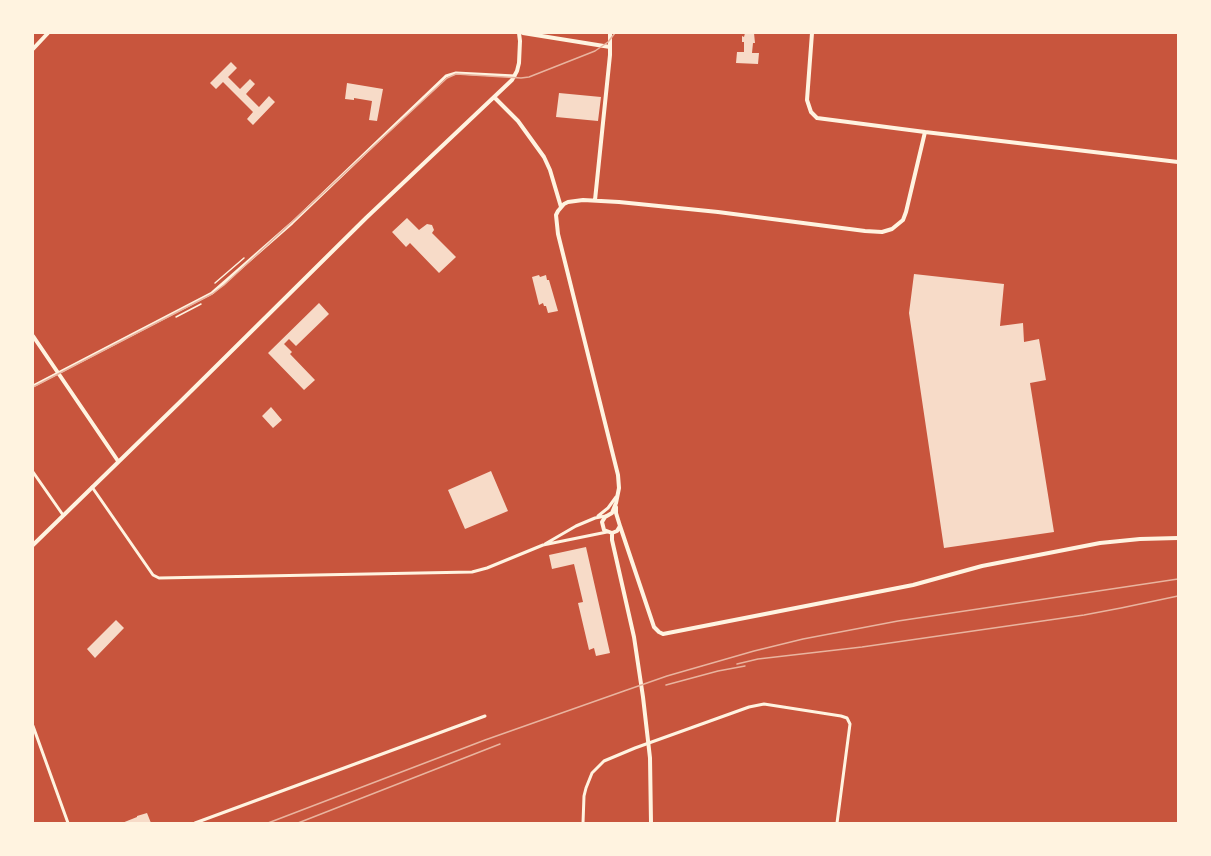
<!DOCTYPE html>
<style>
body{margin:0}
#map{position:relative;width:1211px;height:856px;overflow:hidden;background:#c8553d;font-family:"PT Sans Narrow",sans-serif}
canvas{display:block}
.frame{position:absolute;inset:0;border:34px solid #fff3e0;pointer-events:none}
</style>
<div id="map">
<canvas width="1211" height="856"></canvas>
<div class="frame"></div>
</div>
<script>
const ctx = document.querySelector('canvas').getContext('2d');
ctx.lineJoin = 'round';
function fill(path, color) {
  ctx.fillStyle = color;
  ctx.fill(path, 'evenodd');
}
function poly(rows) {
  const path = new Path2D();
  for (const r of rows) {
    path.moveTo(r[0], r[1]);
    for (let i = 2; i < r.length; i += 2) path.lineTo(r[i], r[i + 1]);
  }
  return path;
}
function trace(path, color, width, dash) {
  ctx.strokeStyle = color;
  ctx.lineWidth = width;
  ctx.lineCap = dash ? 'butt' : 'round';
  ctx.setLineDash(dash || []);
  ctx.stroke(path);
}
fill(poly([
 [745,33,754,33,755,43,753,43,752,53,759,53,758,64,736,63,737,52,744,52,744,42,742,42,742,36,744,37],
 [231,62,237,68,228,77,240,89,250,79,255,84,246,94,259,107,269,96,275,102,253,125,247,119,253,112,223,82,216,89,210,83],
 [347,83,383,89,377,121,369,120,372,101,354,98,354,100,345,99],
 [559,93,601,97,598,121,556,117],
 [407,218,419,230,427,224,432,225,434,230,432,233,456,257,439,273,410,243,406,247,392,232],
 [914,274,1004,284,1000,326,1023,323,1024,342,1039,339,1046,380,1030,383,1054,532,944,548,909,313],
 [539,275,540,277,546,275,547,280,549,280,558,311,548,313,546,306,544,306,543,303,539,305,532,277],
 [319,303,329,314,296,346,289,339,284,344,292,352,290,354,315,380,304,390,268,353],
 [271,407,282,420,273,428,262,416],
 [491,471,508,511,465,529,448,490],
 [586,547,610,653,596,656,594,648,589,650,578,603,583,602,574,564,552,569,549,555],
 [116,620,124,628,95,658,87,649],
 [147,813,151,823,122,823,137,817,137,816]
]), '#f7dbc8');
trace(poly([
 [215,283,244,258],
 [176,317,201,304]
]), '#fff3e0', 1.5);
trace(poly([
 [33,386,212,293,292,223,446,76,456,73,515,76],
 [33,472,63,515],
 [92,487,153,575,159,578,472,572,487,568,543,545,607,532],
 [598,516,608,508,616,497],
 [545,544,576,526,595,518,606,516],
 [33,726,68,823],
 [195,823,485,716],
 [583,823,584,796,586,788,592,773,604,761,635,748,749,707,764,704,841,716,847,718,850,724,837,823]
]), '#fff3e0', 3);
trace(poly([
 [523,33,610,47],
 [812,33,807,100,811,112,817,118,925,132],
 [33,49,48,33],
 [494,97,518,121,544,157,550,170,561,207],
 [595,200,610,55,610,33],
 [33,336,118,461],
 [620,526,654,627,659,632,663,634,913,585,982,566,1100,543,1140,539,1178,538],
 [612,533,604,530,602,522,605,517,612,513,616,503,619,488,618,475,558,234,556,215,558,211,564,204,568,202,583,200,619,202,718,212,865,231,882,232,892,229,903,220,906,212,925,132,1178,162],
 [612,533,612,540,634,637,643,697,650,758,651,823],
 [612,533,617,531,620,526,616,513,616,507],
 [33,545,181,401,366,218,512,80,517,71,519,63,520,41,519,33]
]), '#fff3e0', 4);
trace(poly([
 [33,387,212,294,224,285,447,78,456,74,521,78,529,77,595,51,608,42,615,33]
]), '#e9b49f', 1.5);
trace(poly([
 [737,664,758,659,862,647,1084,615,1121,608,1178,596],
 [666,685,718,671,745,666],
 [268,823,485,740,624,691,667,676,754,651,803,639,898,621,1178,579],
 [298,823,500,744]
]), '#e9b49f', 1.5);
</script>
